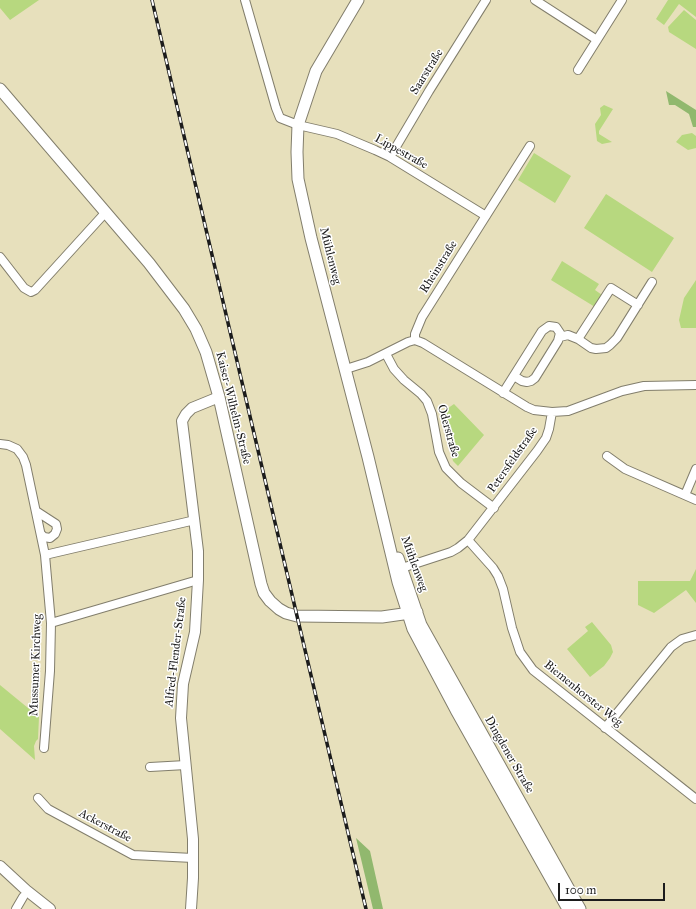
<!DOCTYPE html>
<meta charset="utf-8">
<style>
body{margin:0}
#map{position:relative;width:696px;height:909px;overflow:hidden;background:#e7e0bc;font-family:"IM FELL Great Primer",serif}
canvas{display:block}
.scale{position:absolute;left:558px;top:883px;width:107px;height:18px;box-sizing:border-box;border:2px solid #1c1c1c;border-top:0;padding-left:5px;font-size:12px;line-height:14px;white-space:nowrap;color:#1c1c1c;-webkit-text-stroke:3px #fff;paint-order:stroke}
</style>
<div id="map">
<canvas width="696" height="909"></canvas>
<div class="scale">100 m</div>
</div>
<script>
const ctx = document.querySelector('canvas').getContext('2d');
ctx.lineJoin = 'round';
function fill(path, color) {
  ctx.fillStyle = color;
  ctx.fill(path, 'evenodd');
}
function poly(rows) {
  const path = new Path2D();
  for (const r of rows) {
    path.moveTo(r[0], r[1]);
    for (let i = 2; i < r.length; i += 2) path.lineTo(r[i], r[i + 1]);
  }
  return path;
}
function trace(path, color, width, dash) {
  ctx.strokeStyle = color;
  ctx.lineWidth = width;
  ctx.lineCap = dash ? 'butt' : 'round';
  ctx.setLineDash(dash || []);
  ctx.stroke(path);
}
function drawText(font, color, halo, rows, align = 'center') {
  ctx.font = font + ' "IM FELL Great Primer",serif';
  ctx.lineWidth = 3;
  ctx.setLineDash([]);
  ctx.textBaseline = 'middle';
  ctx.strokeStyle = halo;
  ctx.fillStyle = color;
  for (const [text, x, y, turn = 0] of rows) {
    ctx.save();
    ctx.translate(x, y);
    ctx.rotate((+turn || 0) * Math.PI / 180);
    ctx.textAlign = isNaN(turn) ? turn : align;
    if (halo) ctx.strokeText(text, 0, 0);
    ctx.fillText(text, 0, 0);
    ctx.restore();
  }
}
fill(poly([
 [0,0,39,0,10,20,0,8],
 [668,0,696,0,696,17,679,4,664,25,656,19],
 [684,10,696,20,696,49,669,32,668,27],
 [604,105,613,109,599,131,599,134,612,142,602,144,597,141,595,124,601,115,600,108],
 [692,133,696,136,696,148,688,150,676,142,682,135],
 [534,153,571,176,555,203,518,180],
 [606,194,674,238,652,272,584,228],
 [562,261,599,284,595,290,602,295,595,307,551,280],
 [696,280,696,328,681,328,679,320,684,298],
 [454,404,484,435,458,466,453,461,441,413],
 [696,569,696,603,686,590,654,613,638,605,638,581,690,581],
 [592,622,611,645,613,652,610,658,604,666,590,677,567,649,588,631,585,627],
 [0,685,39,717,38,739,36,741,34,746,35,760,0,729]
]), '#b7d87f');
fill(poly([
 [666,91,696,110,696,127,693,127,689,114,675,105,669,105],
 [356,838,370,851,383,909,373,909]
]), '#91b86e');
const minor = poly([
 [245,0,276,108,280,118,298,125,337,134,375,150,390,157,486,216],
 [535,0,597,40],
 [578,70,622,0],
 [390,157,429,91,486,0],
 [0,257,24,288,31,292,35,290,105,213],
 [560,337,568,335,578,339,591,348,596,349,606,348,610,345,617,338,652,282],
 [578,339,611,288,638,305],
 [415,340,415,334,422,317,530,146],
 [386,354,394,369,404,380,421,394,427,401,432,414,439,452,446,468,461,483,494,508],
 [346,369,368,362,408,342,415,340,423,343,527,407,534,410,552,412,568,411,622,391,644,386,696,385],
 [503,393,542,331,549,326,556,327,560,333,558,341,535,378,531,381,527,382,522,381,514,376],
 [0,444,8,445,17,449,23,457,26,465,45,555,51,623,50,671,44,748],
 [607,456,625,469,696,500],
 [685,495,696,469],
 [36,511,56,524,57,529,55,534,50,538,44,537,41,534],
 [468,540,493,568,498,576,503,589,512,628,520,652,533,670,696,799],
 [45,555,195,520],
 [402,568,451,552,458,548,468,540,537,451,546,438,549,429,552,412],
 [51,623,198,580],
 [605,728,671,647,682,639,696,635],
 [150,767,186,765],
 [38,798,48,809,133,855,193,858],
 [16,909,23,897]
]);
const tertiary = poly([
 [0,866,26,890,50,909],
 [191,909,193,878,193,839,181,718,183,684,195,632,198,580,198,551,182,421,186,414,192,408,219,397]
]);
const secondary = poly([
 [358,0,316,71,298,125,297,152,298,179,311,238,368,457,398,582,413,629,456,710,568,909],
 [0,89,149,263,184,309,196,329,206,352,219,397,261,584,264,593,270,601,279,609,286,613,297,616,382,617,417,612],
 [398,558,421,625,580,909]
]);
trace(minor, '#827e6c', 10);
trace(tertiary, '#827e6c', 12);
trace(secondary, '#827e6c', 13);
trace(minor, '#fff', 8);
trace(tertiary, '#fff', 10);
trace(secondary, '#fff', 11);
const rail = poly([
 [152,0,366,909]
]);
trace(rail, '#1c1c1c', 3.5);
trace(rail, '#fff', 2, [6]);
drawText('12px', '#1c1c1c', '#fff', [
 ["Saarstraße",427,72,-58],
 ["Lippestraße",401,152,29],
 ["Mühlenweg",330,256,76],
 ["Rheinstraße",439,267,-58],
 ["Kaiser-Wilhelm-Straße",233,408,76],
 ["Oderstraße",448,431,74],
 ["Petersfeldstraße",513,460,-55],
 ["Mühlenweg",414,564,70],
 ["Alfred-Flender-Straße",176,652,-83],
 ["Mussumer Kirchweg",36,665,-88],
 ["Biemenhorster Weg",583,694,39],
 ["Dingdener Straße",509,755,60],
 ["Ackerstraße",105,826,28]
]);
</script>
